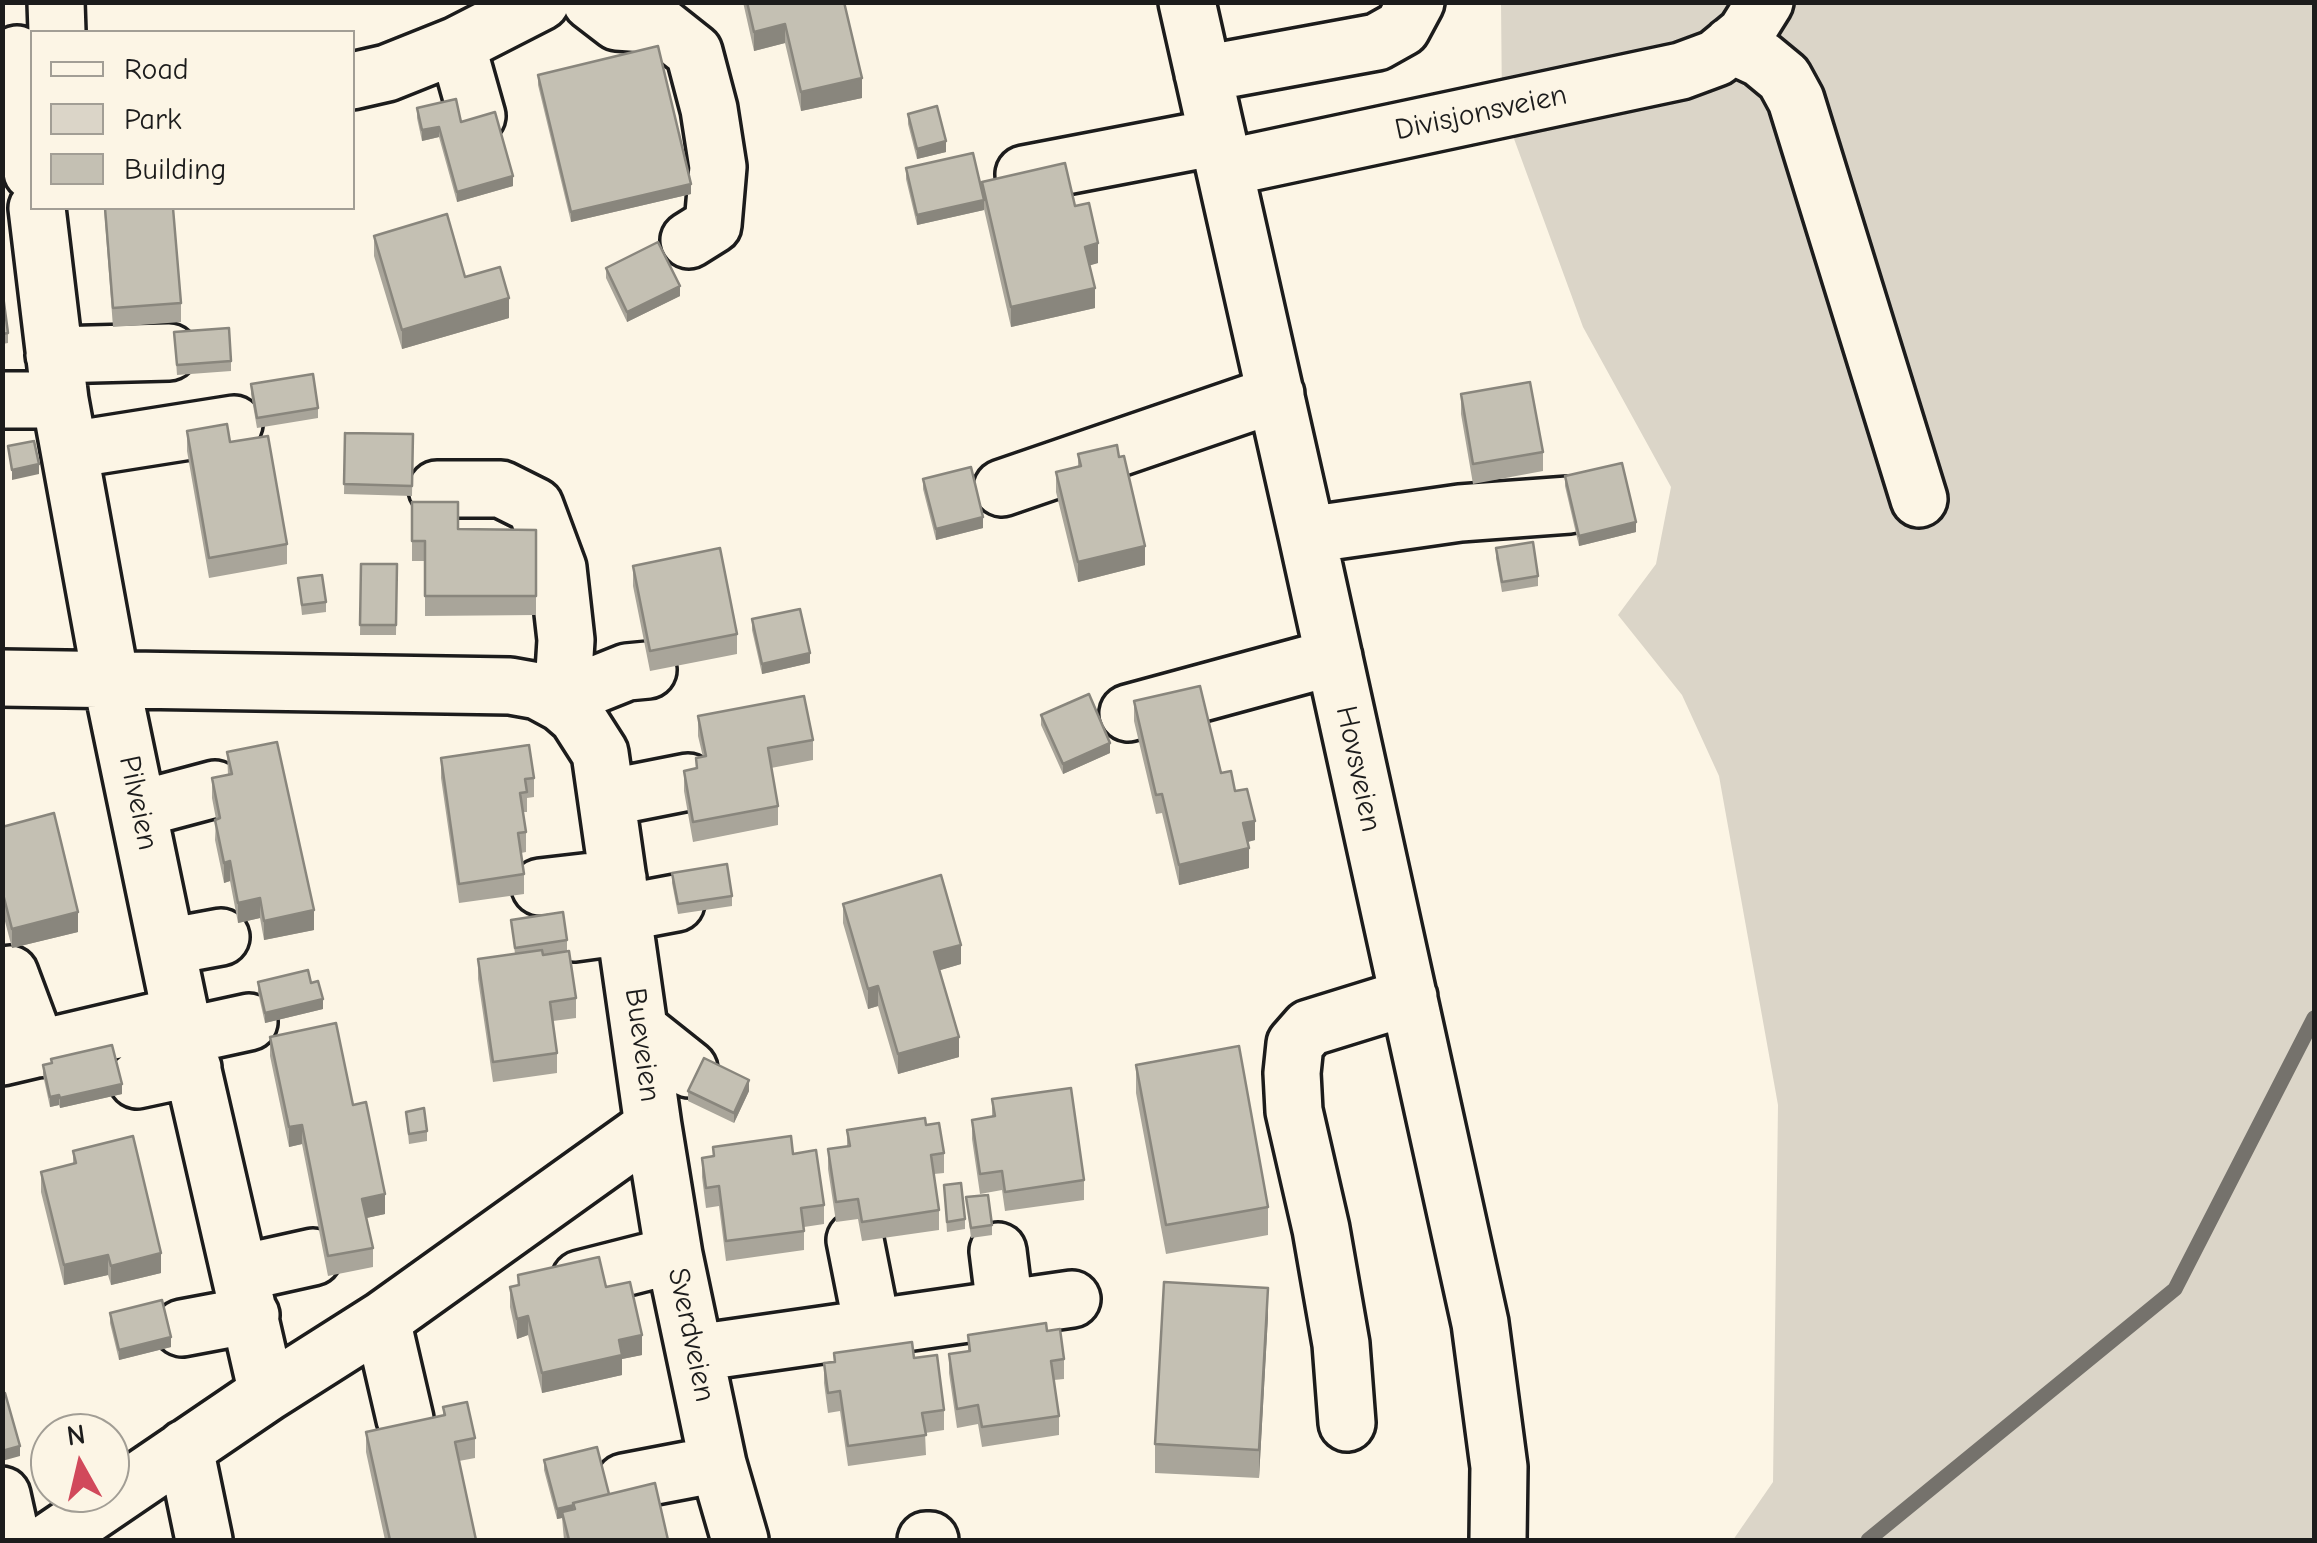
<!DOCTYPE html>
<style>
body{margin:0}
#map{position:relative;width:2317px;height:1543px;overflow:hidden;background:#fcf5e5;font-family:"Comic Neue",sans-serif}
canvas{display:block}
.frame{position:absolute;inset:0;border:5px solid #1c1c1c;pointer-events:none}
.legend{position:absolute;left:30px;top:30px;width:325px;height:180px;box-sizing:border-box;background:#fcf5e5;border:2px solid #a29e95;margin:0;padding:12px 18px;list-style:none;font-size:30px;color:#1c1c1c}
.legend li{display:flex;align-items:center;gap:20px;height:50px}
.legend b{width:50px;border:2px solid #a29e95}
.north{position:absolute;left:30px;top:1413px;width:100px;height:100px;box-sizing:border-box;background:#fcf5e5;border:2px solid #a29e95;border-radius:50%;rotate:352deg;font-size:28px;font-weight:700;line-height:40px;text-align:center;color:#1c1c1c}
.north::after{content:'';display:block;margin:auto;width:35px;height:45px;background:#d1495b;clip-path:polygon(50% 0,100% 100%,50% 72%,0 100%)}
</style>
<div id="map">
<canvas width="2317" height="1543"></canvas>
<div class="frame"></div>
<ul class="legend">
<li><b style="height:12px;background:#fcf5e5"></b>Road</li>
<li><b style="height:28px;background:#dbd5c8"></b>Park</li>
<li><b style="height:28px;background:#c4c0b3"></b>Building</li>
</ul>
<div class="north">N</div>
</div>
<script>
const ctx = document.querySelector('canvas').getContext('2d');
ctx.lineJoin = 'round';
function fill(path, color) {
  ctx.fillStyle = color;
  ctx.fill(path, 'evenodd');
}
function poly(rows) {
  const path = new Path2D();
  for (const r of rows) {
    path.moveTo(r[0], r[1]);
    for (let i = 2; i < r.length; i += 2) path.lineTo(r[i], r[i + 1]);
  }
  return path;
}
function trace(path, color, width, dash) {
  ctx.strokeStyle = color;
  ctx.lineWidth = width;
  ctx.lineCap = dash ? 'butt' : 'round';
  ctx.setLineDash(dash || []);
  ctx.stroke(path);
}
function drawText(font, color, halo, rows, align = 'center') {
  ctx.font = font + ' "Comic Neue",sans-serif';
  ctx.lineWidth = 10;
  ctx.setLineDash([]);
  ctx.textBaseline = 'middle';
  ctx.strokeStyle = halo;
  ctx.fillStyle = color;
  for (const [text, x, y, turn = 0] of rows) {
    ctx.save();
    ctx.translate(x, y);
    ctx.rotate((+turn || 0) * Math.PI / 180);
    ctx.textAlign = isNaN(turn) ? turn : align;
    if (halo) ctx.strokeText(text, 0, 0);
    ctx.fillText(text, 0, 0);
    ctx.restore();
  }
}
fill(poly([
 [1501,3,2314,3,2314,1540,1733,1540,1773,1482,1778,1105,1719,776,1682,695,1618,615,1656,564,1671,487,1583,327,1502,106]
]), '#dbd5c8');
trace(poly([
 [1868,1540,2175,1289,2314,1018]
]), '#75726c', 15);
const minor = poly([
 [56,2,57,32],
 [591,2,617,22,660,25,694,52,709,109,718,167,713,225,689,240],
 [1187,2,1307,535,1480,1323,1499,1467,1498,1540],
 [457,45,477,116],
 [1731,45,1761,59,1784,78,1796,100,1919,499],
 [17,54,32,172],
 [1203,74,1377,42,1402,28,1416,2],
 [352,81,387,73,457,45,541,2],
 [1225,168,1681,71,1716,58,1745,34,1765,2],
 [1024,174,1217,137],
 [37,208,60,400,111,680,185,1036,267,1393],
 [54,355,169,352],
 [2,400,60,400],
 [70,450,234,424],
 [1002,488,1276,394],
 [437,489,501,489,535,506,558,568,566,640,562,704,582,690,627,672,648,670],
 [1307,535,1460,513,1569,505],
 [2,678,510,686,538,691,562,704,577,717,600,753,653,1126,382,1320,267,1393,51,1540],
 [1128,713,1334,657],
 [607,798,688,782],
 [140,809,215,789],
 [540,887,618,878],
 [623,913,676,903],
 [574,933,625,926],
 [167,947,221,937],
 [10,974,38,1049],
 [640,1030,689,1069],
 [185,1036,249,1022],
 [2,1057,181,1015],
 [137,1080,193,1068],
 [653,1126,674,1255,718,1464,740,1540],
 [855,1240,872,1326],
 [998,1251,1005,1308],
 [241,1273,313,1257],
 [580,1279,674,1255],
 [382,1320,405,1419],
 [182,1328,251,1315],
 [696,1353,1072,1299],
 [1347,1423,1341,1344,1321,1229,1294,1111,1292,1073,1295,1044,1309,1028,1409,997],
 [185,1448,204,1540],
 [624,1482,718,1464],
 [2,1495,12,1540],
 [926,1540,930,1540]
]);
trace(minor, '#1c1c1c', 62);
trace(minor, '#fcf5e5', 55);
fill(poly([
 [743,2,844,2,862,98,801,111,785,43,754,51],
 [538,75,691,194,571,222,538,85],
 [417,108,461,122,513,186,457,202,439,137,422,141,417,118],
 [908,114,946,152,917,159,908,124],
 [906,168,982,193,982,182,1075,206,1098,263,1089,265,1095,308,1011,327,984,209,984,210,917,225,906,179],
 [104,208,173,208,181,303,181,322,113,327],
 [374,236,465,277,509,318,402,349,374,256],
 [606,268,680,296,627,322,606,278],
 [2,288,8,333,8,343,2,344],
 [174,332,231,361,231,371,177,375],
 [251,384,318,408,318,418,257,428,251,394],
 [1461,394,1543,452,1543,471,1473,484,1461,414],
 [187,431,230,442,287,544,287,564,209,578,187,451],
 [345,433,413,434,412,496,344,494],
 [1078,454,1145,565,1078,582,1056,492,1056,472,1078,466],
 [1565,476,1636,532,1579,546,1565,486],
 [923,479,983,528,936,540,923,489],
 [412,502,458,529,536,530,536,615,425,616,425,561,412,561],
 [1496,548,1538,576,1538,586,1502,592,1496,558],
 [361,564,397,564,396,635,360,635],
 [633,566,737,634,737,654,650,671,633,586],
 [298,578,326,602,326,612,302,615],
 [752,619,810,663,762,674,752,630],
 [1134,701,1221,773,1235,791,1255,840,1248,842,1249,868,1179,885,1162,813,1156,814,1134,721],
 [1041,715,1110,753,1063,774,1041,725],
 [698,716,813,740,813,760,771,768,778,806,778,825,693,842,684,791,684,771,696,768,696,758,703,757,698,736],
 [227,752,314,930,264,940,260,918,238,923,230,881,224,883,215,840,216,819,212,798,212,778,228,775],
 [441,758,534,778,534,797,527,798,527,812,523,812,526,832,526,852,521,853,524,874,524,894,459,903,441,778],
 [2,827,78,932,12,948,2,910],
 [672,873,732,896,732,906,678,914,672,883],
 [843,904,961,964,940,970,959,1057,898,1074,878,1006,868,1009,843,923],
 [511,920,567,940,567,950,576,998,576,1018,553,1021,557,1053,557,1073,493,1082,478,979,478,959,515,954],
 [258,982,311,983,323,1009,265,1023,258,992],
 [270,1037,353,1105,385,1214,366,1218,373,1248,373,1267,328,1276,302,1144,289,1147,270,1056],
 [51,1059,122,1094,60,1108,59,1105,50,1107,43,1075,43,1065,51,1063],
 [1136,1065,1268,1207,1268,1235,1166,1254,1136,1093],
 [688,1091,749,1091,734,1123,688,1101],
 [992,1099,1084,1180,1084,1200,1005,1211,1002,1190,980,1194,972,1139,972,1120,992,1117],
 [406,1112,427,1131,427,1141,409,1144],
 [926,1125,944,1153,944,1173,934,1174,939,1210,939,1230,862,1241,858,1219,836,1222,828,1169,828,1149,847,1146,847,1130],
 [713,1147,793,1154,824,1205,824,1224,804,1227,804,1250,726,1261,719,1206,706,1208,702,1177,702,1158,713,1156],
 [73,1151,161,1273,111,1285,108,1275,64,1285,41,1192,41,1172,73,1164],
 [944,1185,965,1219,965,1229,947,1232],
 [966,1197,992,1225,992,1235,971,1238],
 [518,1275,606,1287,642,1355,622,1359,622,1375,542,1393,528,1335,517,1339,510,1307,510,1287,518,1285],
 [110,1313,171,1347,119,1360,110,1323],
 [1268,1316,1259,1478,1155,1473,1155,1444],
 [1047,1331,1064,1359,1064,1379,1054,1380,1059,1416,1059,1435,982,1447,978,1424,957,1428,949,1373,949,1354,968,1351,968,1335],
 [834,1353,914,1358,944,1410,944,1430,925,1433,926,1455,848,1466,840,1411,828,1413,824,1383,824,1363,834,1362],
 [443,1407,475,1438,475,1458,459,1461,476,1540,385,1540,366,1452,366,1432,443,1415],
 [544,1460,609,1494,668,1540,564,1540,562,1518,557,1519,544,1470]
]), '#a9a59a');
fill(poly([
 [785,24,785,43,754,51,754,32],
 [862,78,862,98,801,111,801,92],
 [439,127,439,137,422,141,422,130],
 [946,141,946,152,917,159,917,149],
 [513,176,513,186,457,202,457,192],
 [691,184,691,194,571,222,571,212],
 [984,200,984,210,917,225,917,215],
 [1098,243,1098,263,1085,267,1085,247],
 [680,286,680,296,627,322,627,312],
 [1095,288,1095,308,1011,327,1011,307],
 [509,298,509,318,402,349,402,330],
 [39,464,39,474,12,480,12,470],
 [983,517,983,528,936,540,936,529],
 [1636,522,1636,532,1579,546,1579,536],
 [1145,546,1145,565,1078,582,1078,562],
 [810,653,810,663,762,674,762,664],
 [1110,743,1110,753,1063,774,1063,764],
 [1255,821,1255,840,1243,843,1243,823],
 [1249,848,1249,868,1179,885,1179,865],
 [230,861,230,881,224,883,224,863],
 [260,898,260,918,238,923,238,903],
 [314,910,314,930,264,940,264,921],
 [78,912,78,932,12,948,12,929],
 [961,945,961,964,934,972,934,952],
 [878,986,878,1006,868,1009,868,989],
 [323,999,323,1009,265,1023,265,1013],
 [959,1037,959,1057,898,1074,898,1054],
 [749,1080,749,1091,734,1123,734,1113],
 [122,1084,122,1094,60,1108,60,1098],
 [59,1095,59,1105,50,1107,50,1097],
 [302,1125,302,1144,289,1147,289,1127],
 [385,1194,385,1214,362,1219,362,1199],
 [161,1253,161,1273,111,1285,111,1266],
 [108,1255,108,1275,64,1285,64,1265],
 [1268,1288,1268,1316,1259,1478,1259,1450],
 [528,1316,528,1335,517,1339,517,1319],
 [642,1335,642,1355,622,1359,622,1375,542,1393,542,1373,619,1340],
 [171,1337,171,1347,119,1360,119,1350],
 [20,1446,20,1456,2,1461,2,1451],
 [573,1505,573,1515,562,1512,562,1518,557,1519,557,1509]
]), '#89867d');
const building = poly([
 [747,2,844,2,862,78,801,92,785,24,754,32,747,2],
 [658,46,691,184,571,212,538,75,658,46],
 [456,99,461,122,495,112,513,176,457,192,439,127,422,130,417,108,456,99],
 [937,106,946,141,917,149,908,114,937,106],
 [973,153,984,200,917,215,906,168,973,153],
 [1065,163,1075,206,1089,203,1098,243,1085,247,1095,288,1011,307,982,182,1065,163],
 [105,208,173,208,181,303,113,308,105,208],
 [447,214,465,277,500,267,509,298,402,330,374,236,447,214],
 [658,242,680,286,627,312,606,268,658,242],
 [2,288,8,333,2,334,2,288],
 [229,328,231,361,177,365,174,332,229,328],
 [313,374,318,408,257,418,251,384,313,374],
 [1530,382,1543,452,1473,464,1461,394,1530,382],
 [227,424,230,442,268,436,287,544,209,558,187,431,227,424],
 [345,433,413,434,412,486,344,484,345,433],
 [34,441,39,464,12,470,8,446,34,441],
 [1117,445,1119,457,1124,456,1145,546,1078,562,1056,472,1081,466,1078,454,1117,445],
 [1622,463,1636,522,1579,536,1565,476,1622,463],
 [971,467,983,517,936,529,923,479,971,467],
 [412,502,458,502,458,529,536,530,536,596,425,596,425,541,412,541,412,502],
 [1533,542,1538,576,1502,582,1496,548,1533,542],
 [720,548,737,634,650,651,633,566,720,548],
 [361,564,397,564,396,625,360,625,361,564],
 [322,575,326,602,302,605,298,578,322,575],
 [800,609,810,653,762,664,752,619,800,609],
 [1200,686,1221,773,1231,771,1235,791,1247,789,1255,821,1243,823,1249,848,1179,865,1162,794,1156,795,1134,701,1200,686],
 [1089,694,1110,743,1063,764,1041,715,1089,694],
 [804,696,813,740,768,748,778,806,693,822,684,771,697,768,696,758,706,756,698,716,804,696],
 [277,742,314,910,264,921,260,898,238,903,230,861,224,863,215,820,220,818,212,778,232,774,227,752,277,742],
 [529,745,534,778,525,779,527,792,520,793,526,832,518,833,524,874,459,884,441,758,529,745],
 [54,813,78,912,12,929,2,890,2,827,54,813],
 [727,864,732,896,678,904,672,873,727,864],
 [941,875,961,945,934,952,959,1037,898,1054,878,986,868,989,843,904,941,875],
 [563,912,567,940,515,948,511,920,563,912],
 [542,950,543,955,569,951,576,998,550,1002,557,1053,493,1062,478,959,542,950],
 [308,970,311,983,318,981,323,999,265,1013,258,982,308,970],
 [336,1023,353,1105,366,1102,385,1194,362,1199,373,1248,328,1256,302,1125,289,1127,270,1037,336,1023],
 [112,1045,122,1084,60,1098,59,1095,50,1097,43,1065,52,1063,51,1059,112,1045],
 [1239,1046,1268,1207,1166,1225,1136,1065,1239,1046],
 [704,1058,749,1080,734,1113,688,1091,704,1058],
 [1071,1088,1084,1180,1005,1192,1002,1171,980,1174,972,1120,995,1116,992,1099,1071,1088],
 [424,1108,427,1131,409,1134,406,1112,424,1108],
 [925,1118,926,1125,939,1123,944,1153,931,1155,939,1210,862,1222,858,1199,836,1202,828,1149,850,1146,847,1130,925,1118],
 [133,1136,161,1253,111,1266,108,1255,64,1265,41,1172,76,1163,73,1151,133,1136],
 [791,1136,793,1154,816,1150,824,1205,801,1208,804,1231,726,1241,719,1186,706,1188,702,1158,714,1156,713,1147,791,1136],
 [961,1183,965,1219,947,1222,944,1185,961,1183],
 [988,1195,992,1225,971,1228,966,1197,988,1195],
 [599,1257,606,1287,630,1282,642,1335,619,1340,622,1355,542,1373,528,1316,517,1319,510,1287,519,1285,518,1275,599,1257],
 [1164,1282,1268,1288,1259,1450,1155,1444,1164,1282],
 [162,1300,171,1337,119,1350,110,1313,162,1300],
 [1046,1323,1047,1331,1060,1329,1064,1359,1051,1361,1059,1416,982,1427,978,1405,957,1409,949,1354,970,1351,968,1335,1046,1323],
 [912,1342,914,1358,937,1355,944,1410,922,1413,926,1435,848,1446,840,1391,828,1393,824,1363,835,1362,834,1353,912,1342],
 [2,1393,5,1393,20,1446,2,1451,2,1393],
 [467,1402,475,1438,455,1442,476,1540,390,1540,366,1432,445,1415,443,1407,467,1402],
 [597,1447,609,1494,573,1503,574,1505,557,1509,544,1460,597,1447],
 [655,1483,668,1540,569,1540,562,1512,575,1509,573,1503,655,1483]
]);
fill(building, '#c4c0b3');
trace(building, '#89867d', 2.5);
drawText('30px', '#1c1c1c', '#fcf5e5', [
 ["Divisjonsveien",1481,113,-12],
 ["Hovsveien",1358,769,78],
 ["Pilveien",138,803,78],
 ["Bueveien",642,1045,82],
 ["Sverdveien",691,1335,78]
]);
</script>
